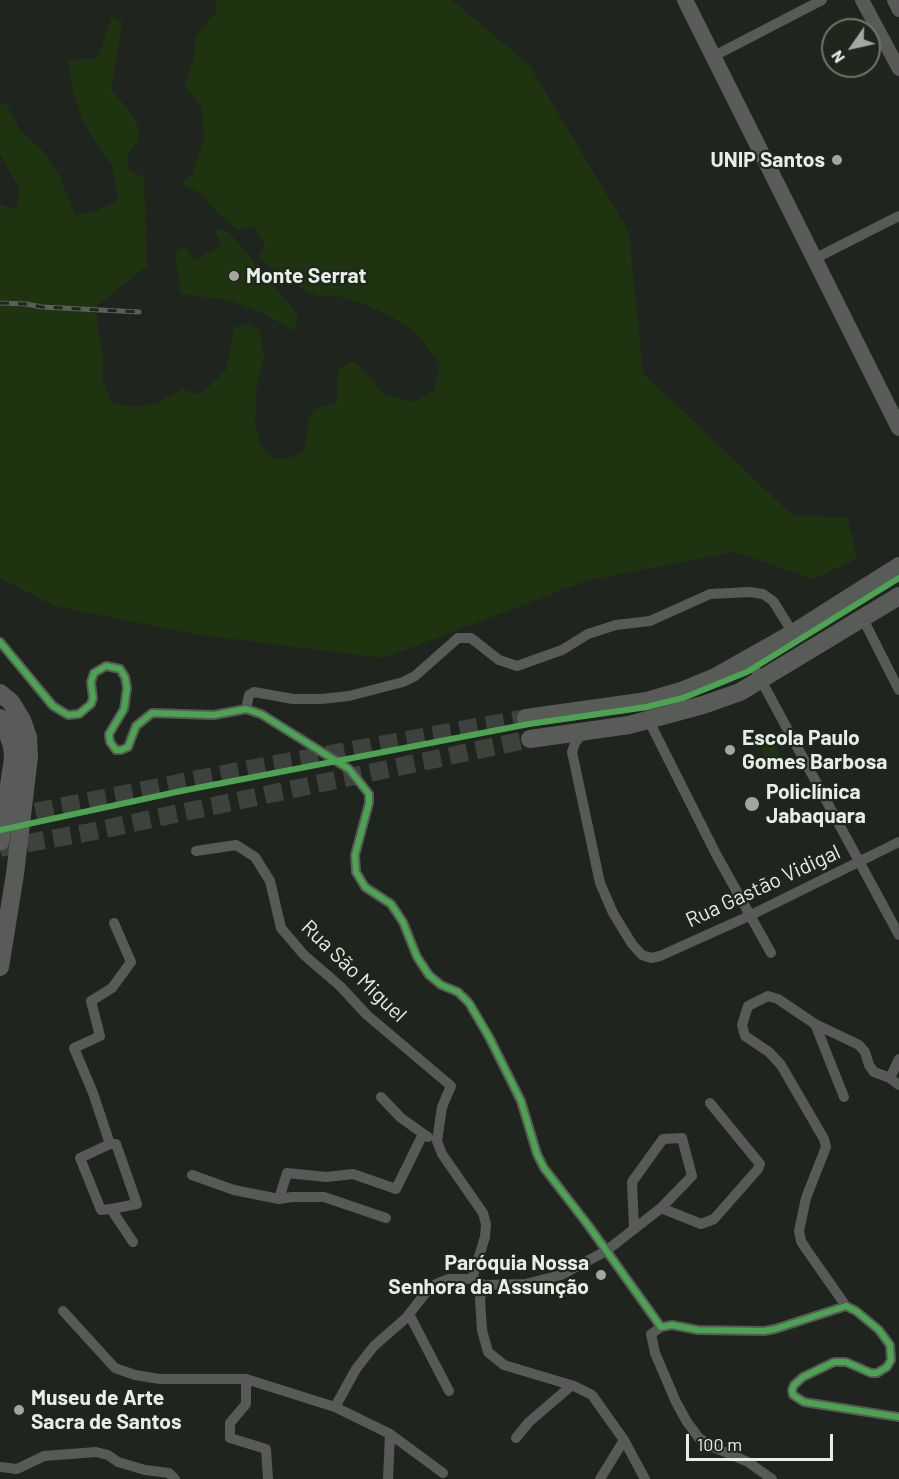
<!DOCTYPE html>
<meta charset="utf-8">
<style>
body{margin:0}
#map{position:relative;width:899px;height:1479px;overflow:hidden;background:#20241e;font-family:Barlow,sans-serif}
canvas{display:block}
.north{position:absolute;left:821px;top:18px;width:60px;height:60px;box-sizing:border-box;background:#1f261c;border:2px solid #6f766d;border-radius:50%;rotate:236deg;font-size:16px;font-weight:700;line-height:24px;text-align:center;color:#e8ede6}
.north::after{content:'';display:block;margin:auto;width:21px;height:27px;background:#a2a7a0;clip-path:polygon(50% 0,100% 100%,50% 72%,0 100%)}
.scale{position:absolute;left:686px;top:1434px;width:147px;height:27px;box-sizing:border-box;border:3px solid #e8ede6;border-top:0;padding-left:8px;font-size:18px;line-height:21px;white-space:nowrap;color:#e8ede6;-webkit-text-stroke:4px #1f261c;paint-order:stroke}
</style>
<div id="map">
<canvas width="899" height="1479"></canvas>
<div class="north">N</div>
<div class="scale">100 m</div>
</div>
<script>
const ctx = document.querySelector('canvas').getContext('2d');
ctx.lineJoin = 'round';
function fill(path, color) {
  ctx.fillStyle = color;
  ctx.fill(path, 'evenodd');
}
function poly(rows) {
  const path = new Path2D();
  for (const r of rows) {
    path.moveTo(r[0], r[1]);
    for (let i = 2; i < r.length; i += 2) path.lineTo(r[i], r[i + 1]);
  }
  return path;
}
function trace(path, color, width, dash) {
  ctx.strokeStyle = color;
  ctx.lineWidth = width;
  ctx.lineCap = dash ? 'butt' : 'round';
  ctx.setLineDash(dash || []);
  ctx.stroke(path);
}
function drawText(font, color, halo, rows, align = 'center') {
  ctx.font = font + ' Barlow,sans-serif';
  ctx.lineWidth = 4.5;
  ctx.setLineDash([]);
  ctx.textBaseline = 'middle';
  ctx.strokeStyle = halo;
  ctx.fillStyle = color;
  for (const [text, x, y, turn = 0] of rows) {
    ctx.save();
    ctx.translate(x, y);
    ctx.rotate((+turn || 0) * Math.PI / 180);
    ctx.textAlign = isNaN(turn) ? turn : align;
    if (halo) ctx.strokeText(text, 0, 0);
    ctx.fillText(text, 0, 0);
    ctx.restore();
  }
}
fill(poly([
 [215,0,452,0,530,66,629,232,643,373,792,515,848,518,857,559,813,579,735,552,589,580,384,658,194,634,54,606,0,578,0,204,16,210,20,190,0,154,0,106,5,101,20,130,43,151,60,177,75,215,94,212,118,201,113,167,100,150,82,119,72,88,68,62,80,59,97,59,112,17,122,21,111,90,128,109,140,130,138,141,130,151,127,160,130,171,144,177,147,266,97,305,97,324,103,356,102,378,113,404,136,407,156,403,183,389,200,395,226,370,234,327,247,324,259,329,264,358,257,383,255,422,260,443,273,459,290,458,305,451,308,421,313,410,337,402,338,370,353,361,364,371,385,395,416,402,434,390,440,364,416,333,387,314,360,303,337,296,319,296,304,290,258,258,265,244,257,234,255,226,238,230,216,211,199,192,186,187,183,182,192,174,205,138,201,108,185,86,193,61,196,36,217,11],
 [221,229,229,232,298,315,295,331,260,312,229,300,181,294,175,252,186,247,194,260,222,245,214,230],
 [769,733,781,757,768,763,756,739]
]), '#1e3310');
trace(poly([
 [9,817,249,769,526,718],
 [0,848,90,832,530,739]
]), '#3e423c', 18, [18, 9]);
trace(poly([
 [714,56,822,0],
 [814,259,899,216],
 [863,619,899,690],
 [0,642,53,706,68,715,79,714,91,704,93,698,91,682,94,673,106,666,120,669,125,677,127,688,124,709,109,734,110,742,116,750,121,750,128,747,136,726,152,713,214,715,246,709,261,714,349,769,369,794,369,803,355,855,356,872,365,887,391,904,403,922,417,957,429,975,441,985,458,992,469,1003,489,1037,521,1101,537,1154,544,1168,588,1225,661,1327,672,1325,698,1330,764,1331,775,1329,846,1306,856,1311,879,1330,890,1345,891,1360,887,1367,877,1373,871,1373,846,1362,834,1362,803,1377,794,1385,792,1390,793,1395,804,1402,899,1417],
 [749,658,899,935],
 [246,709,249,695,254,692,293,699,321,699,349,696,403,682,415,676,458,638,471,638,499,660,517,666,562,650,588,634,616,625,650,621,710,594,750,592,763,594,773,601,793,633],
 [649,721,716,854,771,953],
 [583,733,575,743,572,752,600,883,613,913,632,944,642,955,651,958,660,956,749,916,899,842],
 [196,851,236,845,255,857,270,881,281,928,304,955,340,986,367,1015,451,1086,442,1107,437,1141,442,1154,483,1213,486,1224,485,1237,472,1279],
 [114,923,131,962,112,988,91,1001,100,1036,74,1048,93,1093,110,1144,80,1158,101,1210,111,1209,133,1242],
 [815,1024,844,1097],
 [890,1078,899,1059],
 [381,1097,401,1118,428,1137],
 [110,1144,116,1144,137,1204,111,1209],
 [192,1175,234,1190,279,1199,292,1197,324,1197,386,1218],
 [279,1199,287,1173,326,1177,353,1174,396,1189,423,1134],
 [661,1208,701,1224,714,1219,758,1169,760,1164,710,1103],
 [484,1285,480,1299,482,1330,488,1352,504,1365,574,1386,592,1395,624,1440,645,1479],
 [846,1306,806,1249,801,1241,799,1231,806,1198,826,1147,824,1139,781,1065,769,1052,745,1036,742,1025,748,1006,768,996,778,999,815,1024,859,1045,865,1052,869,1065,874,1072,890,1078,899,1085],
 [63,1311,115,1368,135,1375,160,1379,246,1379,335,1407,390,1434,443,1473],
 [409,1314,449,1391],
 [661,1327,651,1334,655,1353,676,1402,687,1422,699,1438,711,1446,748,1462,772,1479],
 [246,1379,246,1404,230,1423,230,1438,266,1449,268,1479],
 [335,1407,356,1369,374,1346,406,1318,427,1291,436,1284,448,1279,472,1279,484,1285,525,1284,561,1275,606,1251,661,1208,692,1176,682,1138,663,1139,632,1182,634,1228],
 [516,1438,529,1422,571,1386],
 [0,1467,17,1469,44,1456,96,1452,108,1455,118,1462,145,1470,169,1473,175,1479],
 [388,1479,390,1434],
 [600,1479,624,1440]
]), '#575a57', 10);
trace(poly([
 [862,0,899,69],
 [894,0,899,10]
]), '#575a57', 14);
trace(poly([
 [685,0,899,428]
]), '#5a5c59', 16);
trace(poly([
 [0,693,11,702,22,720,28,737,29,757,15,874,0,967],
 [0,718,5,726,12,746,13,758,5,813],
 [526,718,647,701,681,691,715,677,793,633,899,566],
 [530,739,629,725,703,705,740,692,899,596]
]), '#585b57', 18);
const rail = poly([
 [0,303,26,304,42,307,139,312]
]);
trace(rail, '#5b5e5a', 5);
trace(rail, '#1f261c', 3, [9]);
trace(poly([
 [0,842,5,813]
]), '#585b57', 18);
trace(poly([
 [0,642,53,706,68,715,79,714,91,704,93,698,91,682,94,673,106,666,120,669,125,677,127,688,124,709,109,734,110,742,116,750,121,750,128,747,136,726,152,713,214,715,246,709,261,714,349,769,369,794,369,803,355,855,356,872,365,887,391,904,403,922,417,957,429,975,441,985,458,992,469,1003,489,1037,521,1101,537,1154,544,1168,588,1225,661,1327,672,1325,698,1330,764,1331,775,1329,846,1306,856,1311,879,1330,890,1345,891,1360,887,1367,877,1373,871,1373,846,1362,834,1362,803,1377,794,1385,792,1390,793,1395,804,1402,899,1417],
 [0,830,181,791,529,724,646,707,683,698,747,672,899,578]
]), '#4ca352', 6);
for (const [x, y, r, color] of [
 [837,160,6,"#a2a7a0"],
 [234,276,6,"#a2a7a0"],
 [730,750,6,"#a2a7a0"],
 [752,804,8,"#a2a7a0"],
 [601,1275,6,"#a2a7a0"],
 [19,1410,6,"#a2a7a0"]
]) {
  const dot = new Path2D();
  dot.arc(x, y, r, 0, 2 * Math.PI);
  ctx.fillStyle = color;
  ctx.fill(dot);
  trace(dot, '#1f261c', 2);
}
drawText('bold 21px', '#e8ede6', '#1f261c', [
 ["UNIP Santos",825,160,"right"],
 ["Monte Serrat",246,276],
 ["Escola Paulo",742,738],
 ["Gomes Barbosa",742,762],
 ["Policlínica",766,792],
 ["Jabaquara",766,816],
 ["Paróquia Nossa",589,1263,"right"],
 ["Senhora da Assunção",589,1287,"right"],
 ["Museu de Arte",31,1398],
 ["Sacra de Santos",31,1422]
], 'left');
drawText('21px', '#e8ede6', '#1f261c', [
 ["Rua Gastão Vidigal",763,886,-25],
 ["Rua São Miguel",354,971,44]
]);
</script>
